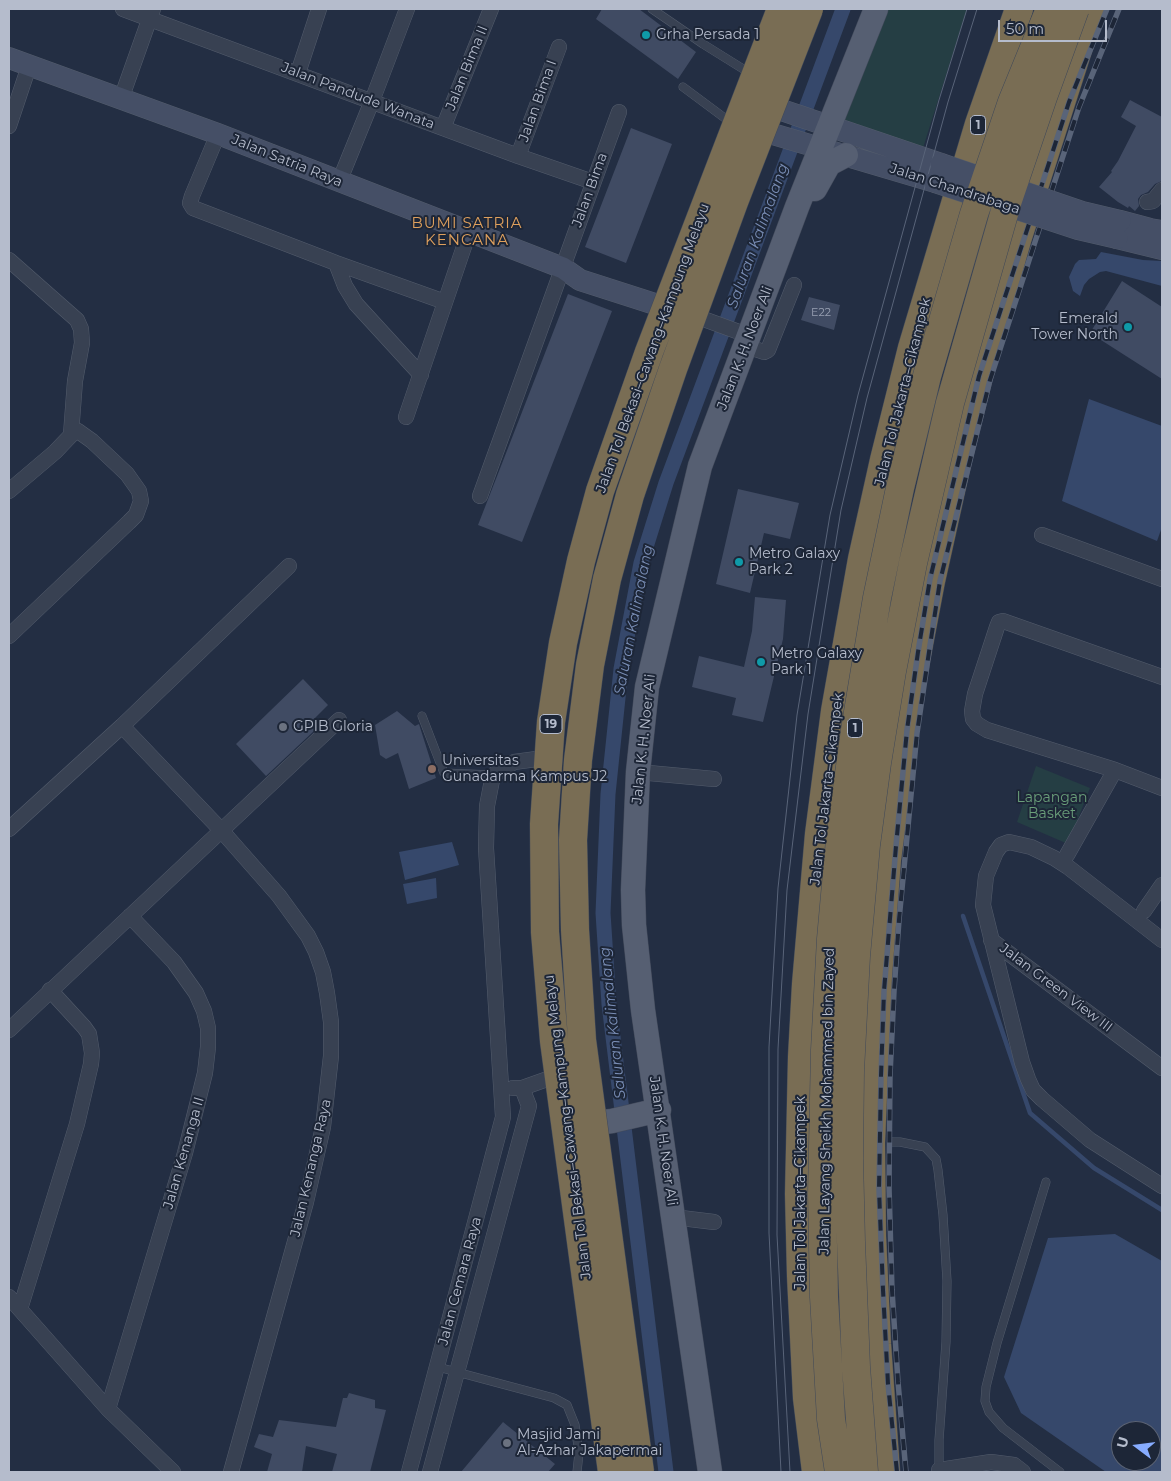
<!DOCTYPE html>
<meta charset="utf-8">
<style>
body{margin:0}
#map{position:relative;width:1171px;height:1481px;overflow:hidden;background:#232e43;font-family:Montserrat,sans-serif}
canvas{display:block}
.frame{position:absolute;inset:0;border:10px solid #b5bccc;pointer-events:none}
.north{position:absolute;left:1111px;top:1421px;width:50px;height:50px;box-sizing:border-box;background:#1d2637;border:1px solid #5a6273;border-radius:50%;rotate:285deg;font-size:14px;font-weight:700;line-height:20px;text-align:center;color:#b5bccc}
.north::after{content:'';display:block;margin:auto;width:18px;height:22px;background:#87acff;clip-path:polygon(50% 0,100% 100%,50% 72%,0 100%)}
.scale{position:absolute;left:998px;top:20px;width:109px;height:22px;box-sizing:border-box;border:2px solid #b5bccc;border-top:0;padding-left:6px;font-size:15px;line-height:18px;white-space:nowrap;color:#b5bccc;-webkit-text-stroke:4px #1d2637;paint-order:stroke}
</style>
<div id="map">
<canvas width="1171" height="1481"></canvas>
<div class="frame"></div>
<div class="north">U</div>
<div class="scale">50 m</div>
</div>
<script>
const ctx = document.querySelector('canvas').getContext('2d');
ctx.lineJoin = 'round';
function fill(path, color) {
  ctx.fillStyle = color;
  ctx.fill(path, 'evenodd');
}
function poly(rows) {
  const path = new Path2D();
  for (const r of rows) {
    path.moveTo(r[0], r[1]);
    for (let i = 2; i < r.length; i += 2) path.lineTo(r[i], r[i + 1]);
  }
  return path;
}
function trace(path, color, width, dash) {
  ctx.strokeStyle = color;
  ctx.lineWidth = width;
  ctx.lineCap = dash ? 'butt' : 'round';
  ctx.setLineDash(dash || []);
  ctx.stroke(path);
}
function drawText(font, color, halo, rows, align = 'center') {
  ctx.font = font + ' Montserrat,sans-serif';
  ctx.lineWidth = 4;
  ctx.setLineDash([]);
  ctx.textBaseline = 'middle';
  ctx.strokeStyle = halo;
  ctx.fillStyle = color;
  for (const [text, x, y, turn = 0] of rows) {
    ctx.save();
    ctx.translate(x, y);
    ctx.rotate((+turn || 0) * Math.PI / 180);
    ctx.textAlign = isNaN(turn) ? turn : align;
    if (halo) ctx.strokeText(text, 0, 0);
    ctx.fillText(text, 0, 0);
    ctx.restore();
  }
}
fill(poly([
 [879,9,967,9,923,148,834,116],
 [1036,766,1090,788,1068,844,1017,822]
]), '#253e44');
fill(poly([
 [1101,252,1143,260,1162,261,1162,286,1106,271,1100,272,1089,279,1084,285,1080,296,1073,291,1069,277,1075,264,1079,260,1096,259],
 [1089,399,1162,426,1162,527,1157,541,1062,501],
 [452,842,459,865,405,880,399,852],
 [436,878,437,898,407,904,403,884],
 [1115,1234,1162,1261,1162,1472,1106,1472,1021,1413,1004,1377,1048,1238],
 [1121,1431,1151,1431,1151,1461,1121,1461]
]), '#36486b');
trace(poly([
 [963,916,1030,1113,1094,1168,1162,1210]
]), '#36486b', 4.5);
trace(poly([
 [666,1472,609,1004,603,913,608,794,621,669,641,563,666,483,843,9]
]), '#36486b', 15);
fill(poly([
 [602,9,639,9,696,52,678,79,596,19],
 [1130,100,1162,117,1162,181,1155,184,1148,192,1141,195,1138,199,1139,206,1135,211,1129,206,1128,208,1118,202,1099,187,1112,172,1111,171,1118,161,1136,126,1121,117],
 [631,128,672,144,626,263,585,247],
 [1122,281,1162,307,1162,379,1090,333],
 [568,294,612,311,522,542,478,525],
 [809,297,840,305,834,330,801,320],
 [738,489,799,503,790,539,764,533,750,593,716,584],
 [755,597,786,600,783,639,763,722,732,715,736,698,692,687,699,656,744,667,752,631],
 [303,679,328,705,309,724,315,730,266,776,236,744],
 [397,711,415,726,419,724,436,778,409,789,398,753,386,759,380,755,375,725],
 [349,1393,375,1400,375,1408,386,1410,370,1472,332,1472,337,1454,306,1446,302,1472,267,1472,272,1454,254,1447,259,1434,273,1437,279,1420,336,1427,343,1398,347,1398],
 [503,1422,555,1464,548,1472,461,1472]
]), '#404b63');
const lane = poly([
 [652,9,703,44,748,72],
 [683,87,730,122],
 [422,716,444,773,493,775],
 [892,1142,900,1142,925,1147,936,1159,938,1170,943,1215,947,1281,946,1342,939,1440,939,1470],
 [1046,1182,997,1343,986,1387,985,1401,989,1412,1003,1428,1060,1472],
 [438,1367,554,1398,567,1405,575,1425,579,1453,577,1472]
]);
const street = poly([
 [123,9,518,156,593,182],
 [298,73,319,9],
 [121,99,153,9],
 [9,126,29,66],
 [443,128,491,9],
 [218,134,192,196,190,203,193,208,336,263,445,302],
 [518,156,559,47],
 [339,182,372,101,407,9],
 [1147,202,1153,201,1162,190],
 [9,260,77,320,81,329,82,343,75,381,71,434],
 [336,263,345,286,356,304,421,375],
 [687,313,750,336],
 [746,346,764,352,768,350,794,285],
 [406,417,469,232],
 [9,491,55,452,75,431,78,431,92,441,127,474,139,491,141,501,136,515,129,522,9,636],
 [480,496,619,112],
 [1042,535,1162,579],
 [1162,677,1003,621,999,622,997,627,975,694,972,711,973,719,977,724,987,730,1115,770,1162,788],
 [122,726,221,830,279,896,308,936,316,952,323,972,327,993,331,1022,331,1056,323,1127,306,1202,231,1472],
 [638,772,714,779],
 [9,829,122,726,289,566],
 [1067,855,1115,770],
 [1144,911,1162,885],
 [991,940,1162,1068],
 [1162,940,1068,867,1054,858,1031,847,1009,842,1001,845,996,852,986,876,983,905,1022,1062,1028,1079,1033,1090,1042,1099,1090,1140,1162,1186],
 [9,1030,339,720],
 [513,1088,522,1088,553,1077],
 [673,1217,714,1222],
 [9,1297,108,1409,173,1472],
 [20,1309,77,1124,91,1064,92,1053,89,1034,84,1027,50,990],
 [108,1409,185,1153,205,1073,208,1047,208,1028,204,1011,196,993,174,962,130,916],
 [409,1472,503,1117,486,848,487,806,493,775,514,762,544,758],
 [430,1472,529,1106,522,1088],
 [939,1472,939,1470,946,1469,991,1462,1014,1465,1023,1472]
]);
const secondary = poly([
 [9,58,218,134,563,268,580,280,661,306],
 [758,102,941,164],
 [749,127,935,182],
 [1120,221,1150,229,1162,231],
 [1117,238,1162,249]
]);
const primary = poly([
 [815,189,829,164,846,155],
 [574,1126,612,1121,659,1110],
 [710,1472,643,1010,634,925,633,890,638,772,647,687,700,466,797,207,876,9]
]);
const highway = poly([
 [816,1472,807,1398,801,1276,799,1194,802,1057,806,984,819,834,835,711,862,559,884,460,912,348,979,124,1019,9],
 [886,1472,877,1344,872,1236,871,1143,878,976,887,860,901,753,908,702,931,581,958,459,985,352,1018,237,1091,9]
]);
trace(lane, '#535c6c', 9);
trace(street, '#535c6c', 16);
trace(secondary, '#535c6c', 22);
trace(primary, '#424a5b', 25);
trace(highway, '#404959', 29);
trace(lane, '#384152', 8);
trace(street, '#384152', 15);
trace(secondary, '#454f66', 21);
trace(primary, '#565f72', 24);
trace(highway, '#796d54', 28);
trace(poly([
 [781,1472,769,1233,769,1047,778,888,797,715,830,515,858,395,939,100,967,9],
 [790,1472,777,1235,778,1049,787,890,808,714,841,510,867,398,948,102,977,9]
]), '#596479', 1);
const rail = poly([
 [897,1472,888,1384,883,1290,879,1189,881,1076,884,991,896,846,907,730,918,652,930,579,979,376,1069,102,1107,9],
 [906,1472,898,1382,892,1290,889,1187,890,1075,894,991,899,920,917,733,929,652,940,581,990,380,1079,107,1119,9]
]);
trace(rail, '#596479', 5.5);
trace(rail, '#1d2637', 4, [11]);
const secondaryBridge = poly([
 [941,164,1082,212,1120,221],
 [935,182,1078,229,1117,238]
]);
const highwayBridge = poly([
 [612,1472,554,1041,545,932,544,824,551,722,563,643,581,561,600,491,649,352,781,9],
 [640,1472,582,1040,575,930,573,840,578,760,590,665,607,579,630,495,673,369,734,202,809,9],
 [839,1472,831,1419,824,1297,822,1194,825,1050,831,939,840,840,855,730,877,598,900,488,927,376,974,214,1012,102,1050,9],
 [864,1472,856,1367,851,1242,849,1158,850,1071,856,956,866,845,877,763,892,671,913,563,950,403,1008,200,1043,97,1075,9]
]);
trace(secondaryBridge, '#535c6c', 22, []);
trace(highwayBridge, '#404959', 29, []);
trace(secondaryBridge, '#454f66', 21);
trace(highwayBridge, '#796d54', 28);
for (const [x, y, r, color] of [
 [646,35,5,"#0f9aa8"],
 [1128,327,5,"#0f9aa8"],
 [739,562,5,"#0f9aa8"],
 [761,662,5,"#0f9aa8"],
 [283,727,5,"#6b7280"],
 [432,769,5,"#8d6e63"],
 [507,1443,5,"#6b7280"]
]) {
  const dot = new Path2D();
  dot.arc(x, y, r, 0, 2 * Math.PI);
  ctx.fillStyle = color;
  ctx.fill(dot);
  trace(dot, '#1d2637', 2);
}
drawText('11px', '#98a0b2', null, [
 ["E22",821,313]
]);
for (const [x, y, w] of [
 [978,125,15],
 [551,724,22],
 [855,728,15]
]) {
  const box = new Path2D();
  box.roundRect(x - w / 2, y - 9.5, w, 19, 4);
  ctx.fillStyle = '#1d2637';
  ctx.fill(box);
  trace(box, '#b5bccc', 1);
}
drawText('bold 12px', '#b5bccc', null, [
 ["1",978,125],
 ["19",551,724],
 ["1",855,728]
]);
drawText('14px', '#b5bccc', '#1d2637', [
 ["Grha Persada 1",656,35],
 ["Emerald",1118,319,"right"],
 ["Tower North",1118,335,"right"],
 ["Metro Galaxy",749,554],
 ["Park 2",749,570],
 ["Metro Galaxy",771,654],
 ["Park 1",771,670],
 ["GPIB Gloria",293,727],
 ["Universitas",442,761],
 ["Gunadarma Kampus J2",442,777],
 ["Masjid Jami",517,1435],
 ["Al-Azhar Jakapermai",517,1451]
], 'left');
drawText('14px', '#b5bccc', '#1d2637', [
 ["Jalan Bima II",467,68,-68],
 ["Jalan Pandude Wanata",358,96,21],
 ["Jalan Bima I",538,101,-70],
 ["Jalan Satria Raya",287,161,22],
 ["Jalan Chandrabaga",955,189,18],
 ["Jalan Bima",590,190,-70],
 ["Jalan Tol Bekasi–Cawang–Kampung Melayu",653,348,-70],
 ["Jalan K. H. Noer Ali",745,348,-69],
 ["Jalan Tol Jakarta–Cikampek",903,392,-76],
 ["Jalan K. H. Noer Ali",644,739,-84],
 ["Jalan Tol Jakarta–Cikampek",827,789,-83],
 ["Jalan Green View III",1056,988,37],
 ["Jalan Layang Sheikh Mohammed bin Zayed",827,1101,-89],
 ["Jalan Tol Bekasi–Cawang–Kampung Melayu",568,1127,-97],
 ["Jalan K. H. Noer Ali",663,1141,82],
 ["Jalan Kenanga II",184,1153,-74],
 ["Jalan Kenanga Raya",311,1168,-77],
 ["Jalan Tol Jakarta–Cikampek",801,1193,-90],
 ["Jalan Cemara Raya",460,1281,-75]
]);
drawText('14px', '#6a9f7a', '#1d2637', [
 ["Lapangan",1052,798],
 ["Basket",1052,814]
]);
ctx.letterSpacing = '1px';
drawText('15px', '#dfa05d', '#1d2637', [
 ["BUMI SATRIA",467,224],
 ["KENCANA",467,241]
]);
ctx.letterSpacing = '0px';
drawText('italic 15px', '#7a8eb6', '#1d2637', [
 ["Saluran Kalimalang",758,236,-70],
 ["Saluran Kalimalang",634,620,-79],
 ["Saluran Kalimalang",613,1023,-96]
]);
</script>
